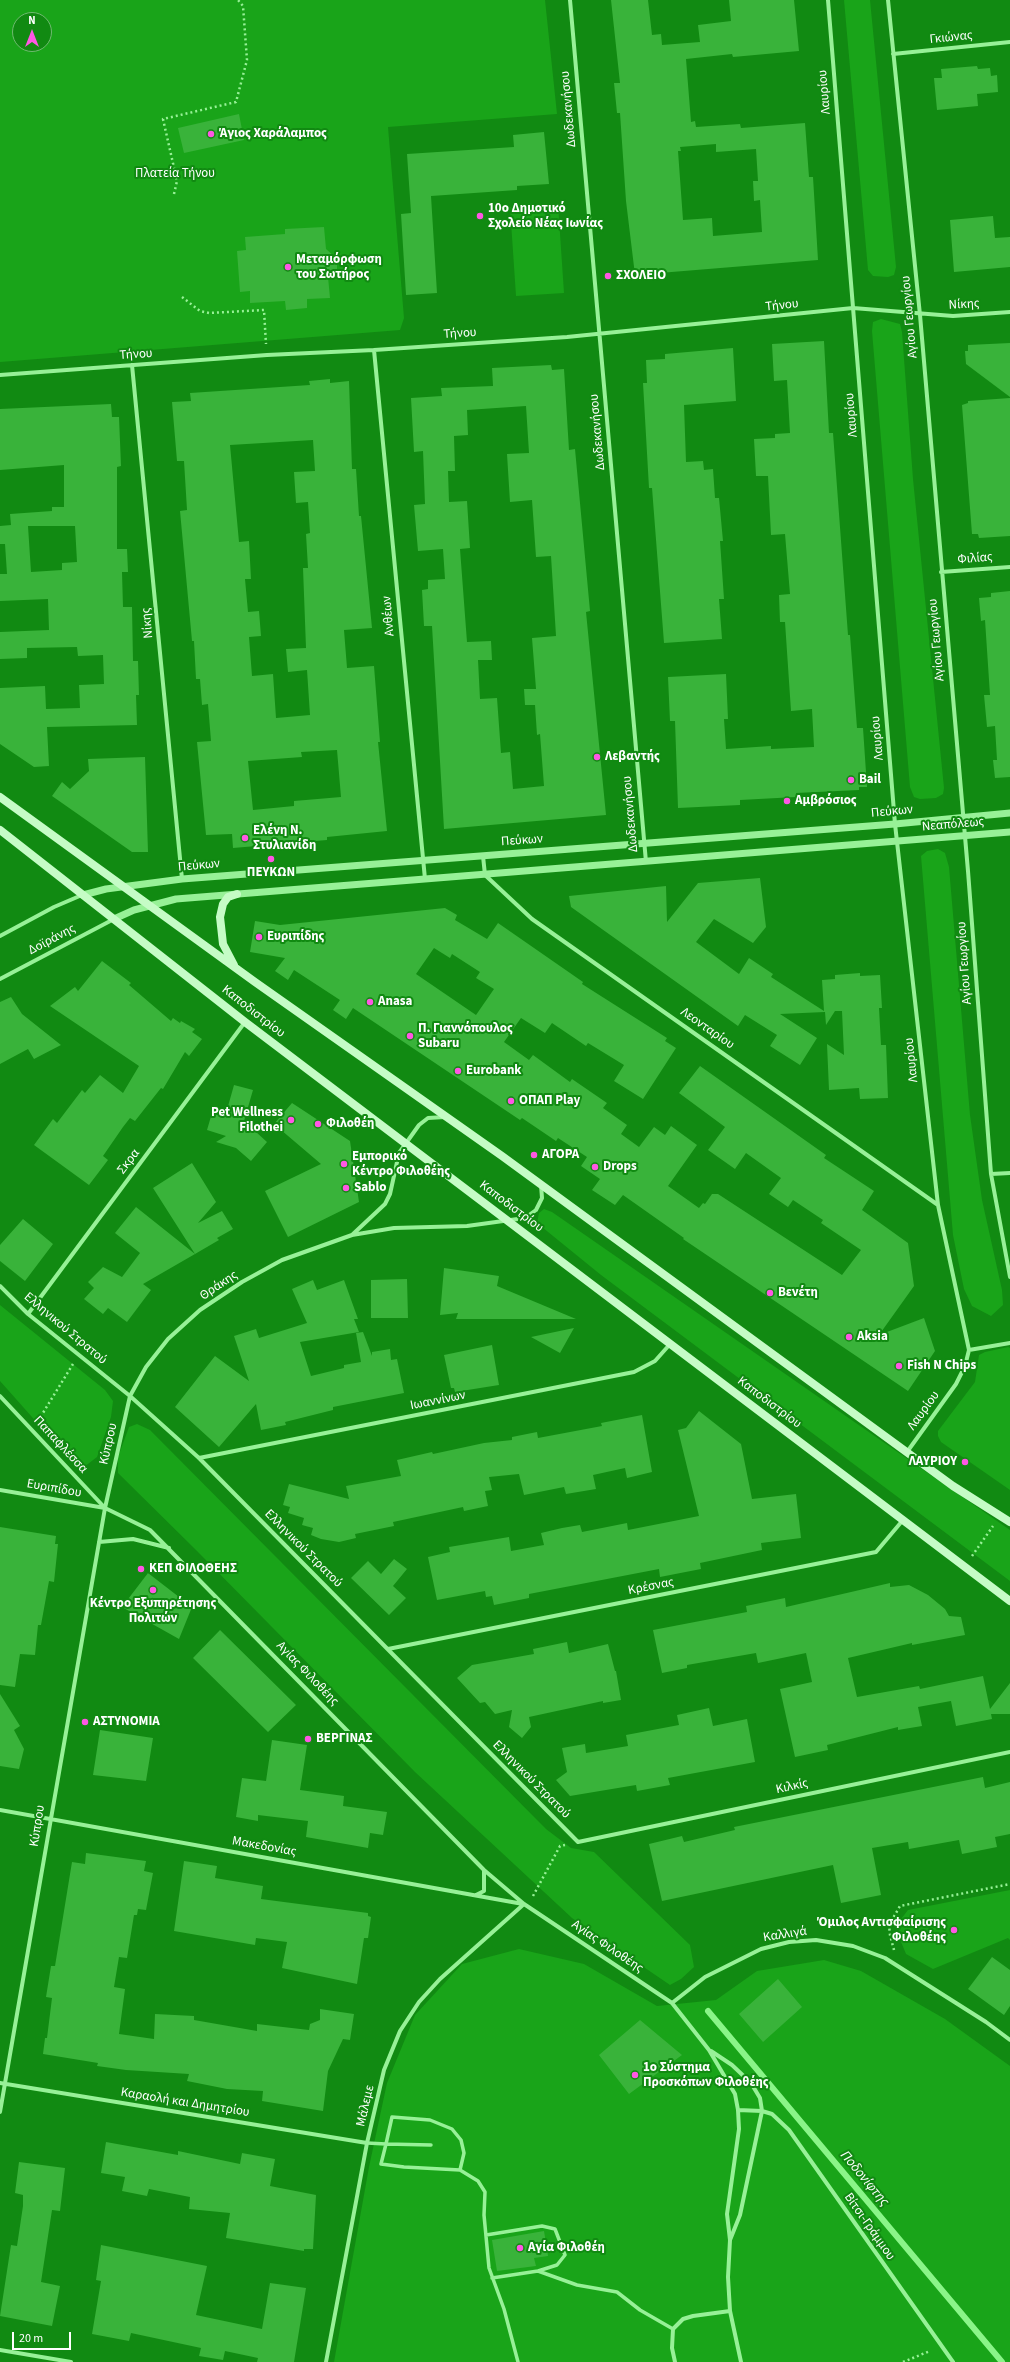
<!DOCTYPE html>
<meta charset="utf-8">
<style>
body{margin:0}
#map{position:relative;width:1010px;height:2362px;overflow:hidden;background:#118a12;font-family:"Source Sans 3",sans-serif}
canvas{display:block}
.north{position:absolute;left:12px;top:12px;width:40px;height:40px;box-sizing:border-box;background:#118a12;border:1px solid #70b971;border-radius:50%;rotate:0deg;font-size:11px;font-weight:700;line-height:16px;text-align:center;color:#fff}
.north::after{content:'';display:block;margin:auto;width:14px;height:18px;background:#ff57e4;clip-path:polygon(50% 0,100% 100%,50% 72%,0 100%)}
.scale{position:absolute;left:12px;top:2332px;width:59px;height:18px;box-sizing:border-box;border:2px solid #fff;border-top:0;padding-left:5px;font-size:12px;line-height:14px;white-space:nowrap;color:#fff;-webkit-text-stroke:3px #118a12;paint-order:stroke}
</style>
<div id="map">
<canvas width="1010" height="2362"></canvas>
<div class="north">N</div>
<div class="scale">20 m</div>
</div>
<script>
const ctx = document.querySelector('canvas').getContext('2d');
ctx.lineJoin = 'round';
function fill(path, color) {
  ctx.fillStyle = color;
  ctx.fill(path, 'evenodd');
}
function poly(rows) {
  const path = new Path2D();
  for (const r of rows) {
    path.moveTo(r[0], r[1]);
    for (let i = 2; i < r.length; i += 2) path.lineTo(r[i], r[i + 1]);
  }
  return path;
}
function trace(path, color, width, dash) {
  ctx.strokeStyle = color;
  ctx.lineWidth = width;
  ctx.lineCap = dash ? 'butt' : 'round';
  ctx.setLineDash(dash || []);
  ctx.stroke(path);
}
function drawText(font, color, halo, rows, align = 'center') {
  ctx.font = font + ' "Source Sans 3",sans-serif';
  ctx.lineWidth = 4;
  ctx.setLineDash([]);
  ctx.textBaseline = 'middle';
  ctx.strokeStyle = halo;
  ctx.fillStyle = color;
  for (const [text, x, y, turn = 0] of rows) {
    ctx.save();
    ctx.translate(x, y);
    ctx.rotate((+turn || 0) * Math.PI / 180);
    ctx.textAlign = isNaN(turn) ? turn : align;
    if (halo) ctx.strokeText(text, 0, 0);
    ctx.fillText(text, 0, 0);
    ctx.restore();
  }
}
fill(poly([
 [0,0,545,0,557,114,388,127,404,318,400,330,0,362],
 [20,20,44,20,44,44,20,44],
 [844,0,870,0,896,267,894,275,888,277,873,276,868,270],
 [558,204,564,293,516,296,510,207],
 [881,319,900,324,902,332,913,479,944,788,943,794,936,798,920,799,914,797,910,787,872,331,873,322],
 [938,849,945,853,949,867,970,1115,982,1200,1002,1290,1003,1305,991,1316,972,1306,964,1289,953,1235,921,856,927,851],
 [544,1209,552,1212,1010,1530,1010,1581,601,1275,537,1223,539,1213],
 [0,1305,105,1390,113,1401,111,1417,97,1457,84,1467,71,1461,0,1381],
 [1008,1347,1010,1348,1010,1490,941,1442,938,1436,938,1431,975,1382,979,1355,985,1352],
 [137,1424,150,1430,546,1829,571,1848,594,1852,690,1945,694,1967,681,1979,670,1985,572,1918,415,1772,197,1551,118,1473,118,1457,129,1427],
 [1010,1890,1010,1940,1008,1938,933,1969,906,1954,899,1937,898,1923,908,1910],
 [519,1949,584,1964,657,2006,716,2000,757,1971,824,1960,861,1971,945,2019,1010,2066,1010,2362,334,2362,369,2167,387,2083,415,2015,462,1964]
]), '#19a419');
trace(poly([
 [708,2011,1002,2362]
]), '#8af588', 6);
fill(poly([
 [611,0,648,0,652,35,661,34,662,45,700,42,698,25,731,21,729,0,794,0,799,51,733,57,732,54,686,59,691,122,695,121,696,127,740,124,741,128,805,123,809,177,813,177,818,260,635,275,626,201,620,113,617,113,614,83,620,83],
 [716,144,716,152,756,149,758,181,753,181,754,201,760,200,762,232,713,236,712,218,683,220,678,151,681,151,680,147],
 [977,66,978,69,990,68,991,76,997,75,998,92,977,94,978,106,937,110,934,78,942,78,941,69],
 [239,114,244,140,184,153,178,128],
 [544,132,549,184,517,186,517,190,431,196,437,293,406,295,401,214,411,213,407,154,514,147,513,135],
 [993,216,995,238,1010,237,1010,267,954,272,950,220],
 [324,227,326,249,336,258,337,264,337,269,328,277,330,298,307,299,307,308,286,310,285,301,250,303,250,291,240,292,237,251,246,250,245,237,285,234,285,229],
 [824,341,829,433,833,433,848,635,850,635,857,728,863,728,867,787,859,787,859,790,796,793,796,797,740,800,740,805,678,808,675,721,670,721,668,677,726,674,728,719,724,719,726,749,771,746,771,749,814,747,812,709,791,711,785,622,780,622,779,595,790,594,785,534,771,535,768,476,756,476,754,439,775,438,775,434,790,433,787,380,774,381,772,344],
 [1010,343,1010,397,966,364,965,351,968,351,968,345],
 [733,348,736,401,684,405,686,462,703,461,704,470,713,469,715,498,719,498,723,541,720,541,724,599,719,599,722,639,664,643,652,488,649,488,643,383,647,383,646,360,665,359,665,354],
 [551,365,552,370,564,369,569,450,575,449,590,611,586,612,606,815,444,829,432,626,424,626,422,590,428,589,428,580,445,579,443,549,418,551,414,505,425,504,423,451,414,452,411,398,442,396,441,388,493,386,492,368],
 [526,406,529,453,507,454,510,502,532,500,536,557,551,556,556,636,532,638,536,689,524,689,525,705,535,705,537,735,540,734,544,786,513,789,510,752,501,753,497,698,480,699,478,660,492,660,491,641,467,642,460,549,470,548,467,501,449,502,448,471,455,471,454,436,468,435,467,410],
 [330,379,330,383,349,381,352,469,356,469,359,516,361,516,372,628,344,630,347,668,374,666,380,742,378,742,387,831,327,837,327,840,233,848,232,834,206,835,197,742,211,741,208,704,202,705,200,679,196,679,194,641,192,641,180,511,187,510,184,461,177,461,172,402,191,401,190,393,310,385,309,381],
 [313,440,315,471,294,472,296,503,308,502,310,533,306,534,308,568,303,568,306,648,286,649,288,672,307,670,310,715,276,718,273,674,252,676,249,637,261,636,259,611,248,612,245,579,251,579,249,541,239,542,230,445],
 [337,750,341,797,294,801,294,806,253,810,248,761,302,757,301,752],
 [1010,398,1010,536,979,538,978,534,972,534,962,405,968,403,968,401],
 [111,404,112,417,119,417,121,466,117,467,117,549,127,549,128,572,122,572,123,607,132,607,133,661,138,661,139,695,136,695,137,725,47,727,49,766,34,767,0,744,0,688,45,686,46,709,80,708,79,685,104,684,103,655,78,656,77,647,27,648,27,658,0,659,0,632,49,630,48,599,0,601,0,574,7,574,5,544,0,544,0,526,11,525,10,514,52,511,52,507,64,507,64,465,0,470,0,409],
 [28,526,75,526,77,562,62,563,62,570,31,572],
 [1010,591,1010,777,995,778,993,760,997,760,995,726,987,727,984,695,990,695,985,620,981,621,979,598,991,597,991,593],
 [145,757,148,852,132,852,52,796,62,782,70,789,89,771,88,759],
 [760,878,766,927,753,943,714,919,696,942,739,974,749,958,773,974,771,977,824,1011,822,980,835,979,835,975,860,973,860,976,880,975,882,1008,879,1008,881,1045,886,1045,888,1098,860,1099,859,1088,829,1090,827,1044,844,1055,842,1011,835,1011,826,1025,825,1012,780,1014,817,1038,800,1065,770,1046,777,1035,745,1015,738,1026,571,907,569,896,666,886,667,922,698,883],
 [445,908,457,915,455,920,487,939,498,923,583,982,582,984,667,1038,665,1041,676,1048,643,1099,614,1081,624,1065,588,1043,586,1046,552,1023,545,1033,521,1018,504,1042,529,1060,533,1055,570,1082,572,1079,607,1103,603,1108,627,1125,621,1134,639,1147,654,1127,665,1135,671,1126,697,1145,668,1186,699,1208,703,1203,705,1204,712,1194,718,1194,842,1275,861,1250,821,1223,823,1220,793,1200,788,1207,769,1194,781,1178,746,1153,735,1169,708,1150,725,1127,679,1093,700,1066,826,1155,824,1158,874,1191,862,1210,908,1243,914,1286,879,1335,924,1318,935,1351,908,1391,683,1239,684,1238,623,1195,615,1205,592,1190,600,1179,581,1166,587,1157,558,1138,556,1141,522,1118,520,1120,353,1008,346,1019,333,1010,340,1000,294,970,288,980,275,971,285,958,250,952,255,921,280,925],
 [434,948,450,958,452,954,480,972,476,978,494,989,476,1015,416,974],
 [102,961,131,983,129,985,171,1021,173,1018,180,1023,181,1021,195,1029,192,1032,202,1039,189,1056,185,1052,163,1089,161,1088,135,1121,130,1118,123,1127,103,1156,108,1160,89,1185,34,1145,53,1119,57,1123,82,1090,85,1093,100,1075,123,1093,139,1066,50,1006,75,987,78,991],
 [11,997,22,1014,61,1045,34,1059,28,1049,0,1064,0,1002],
 [234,1085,253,1090,244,1121,267,1142,251,1161,236,1148,216,1142,226,1136,207,1130,212,1113,225,1117],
 [292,1103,350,1141,359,1202,288,1237,265,1191,321,1164,274,1124],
 [192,1163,216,1202,198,1223,222,1211,233,1229,217,1238,219,1240,195,1254,153,1188],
 [136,1207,195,1254,143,1284,151,1290,127,1322,108,1308,103,1314,84,1299,94,1288,88,1282,103,1267,122,1277,140,1253,115,1233],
 [23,1219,53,1244,25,1281,0,1261,0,1245],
 [444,1268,499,1276,497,1286,576,1319,456,1319,458,1313,440,1315],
 [407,1279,408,1318,371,1318,371,1280],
 [313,1280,317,1290,344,1280,358,1319,354,1319,359,1332,300,1342,311,1376,344,1368,344,1365,361,1362,356,1333,363,1332,372,1356,372,1352,390,1349,391,1360,397,1359,404,1393,333,1407,333,1410,285,1422,286,1425,261,1430,256,1404,219,1447,175,1407,215,1356,249,1381,234,1336,256,1329,259,1338,307,1323,292,1289],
 [574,1328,560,1353,531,1337],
 [492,1345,499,1385,455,1392,454,1388,451,1388,444,1355],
 [699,1411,741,1444,752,1499,796,1494,801,1538,761,1543,762,1550,700,1563,701,1569,660,1577,659,1569,529,1594,529,1598,494,1605,492,1596,486,1597,485,1591,437,1600,428,1557,450,1552,449,1547,509,1537,511,1551,544,1545,541,1533,562,1528,580,1525,582,1532,627,1523,628,1530,699,1516,678,1430,686,1428],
 [642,1415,652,1472,627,1478,625,1468,593,1475,596,1489,566,1494,564,1487,524,1495,519,1474,489,1477,492,1490,485,1491,488,1506,464,1511,463,1507,393,1522,394,1526,355,1534,356,1538,339,1542,321,1539,311,1535,313,1528,302,1525,304,1518,288,1513,290,1507,283,1505,289,1484,349,1499,346,1486,401,1476,397,1460,432,1452,433,1454,484,1443,512,1440,512,1437,537,1432,538,1438,602,1426,601,1423],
 [0,1527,56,1536,55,1544,58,1544,54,1582,49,1581,41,1625,38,1625,35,1655,20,1654,15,1687,0,1685],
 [394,1559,407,1569,393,1586,406,1598,389,1615,351,1578,368,1561,381,1574],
 [148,1573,192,1607,179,1639,122,1607],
 [890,1583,890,1587,909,1585,928,1595,945,1609,949,1616,961,1617,965,1635,912,1645,912,1643,848,1658,857,1697,919,1686,920,1689,983,1676,990,1709,1010,1683,1010,1714,991,1714,992,1719,956,1726,951,1701,918,1707,922,1726,898,1730,898,1727,827,1745,828,1750,795,1757,780,1689,812,1682,806,1653,758,1663,756,1653,687,1665,687,1668,662,1673,653,1630,747,1612,746,1606,785,1598,786,1607],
 [220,1630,296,1705,268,1732,193,1658],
 [567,1642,569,1653,608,1644,615,1671,616,1671,621,1700,603,1703,603,1701,529,1717,531,1727,522,1738,509,1727,512,1710,495,1714,485,1702,480,1703,457,1678,472,1665,534,1654,533,1649],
 [0,1694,20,1726,14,1730,24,1749,19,1769,0,1766],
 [709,1708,713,1726,747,1719,755,1762,668,1778,670,1785,637,1791,636,1785,570,1796,556,1780,567,1772,562,1748,585,1744,586,1753,628,1746,626,1735,679,1725,677,1715],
 [100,1730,153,1738,146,1781,93,1775],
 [272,1740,307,1745,300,1790,344,1796,343,1806,387,1812,383,1835,370,1833,368,1848,306,1837,308,1821,258,1815,258,1821,236,1817,242,1778,266,1781],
 [983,1777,985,1788,1010,1782,1010,1834,995,1837,997,1847,962,1854,959,1840,909,1849,908,1842,872,1848,881,1895,841,1903,833,1865,662,1901,649,1844,682,1836,684,1842,735,1830,734,1827],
 [86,1853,146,1861,144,1871,153,1873,146,1910,138,1909,137,1915,134,1915,127,1958,119,1957,114,1987,125,1989,119,2034,154,2039,155,2014,194,2016,194,2020,257,2031,257,2024,309,2030,310,2024,320,2020,320,2009,354,2014,350,2040,343,2039,328,2071,323,2111,262,2101,263,2091,227,2089,187,2081,189,2074,126,2070,97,2066,98,2063,43,2054,45,2038,47,2038,52,1998,46,1997,51,1966,55,1966,72,1862,85,1864],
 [184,1861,217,1866,215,1878,263,1886,261,1899,368,1913,368,1916,371,1917,368,1938,364,1938,357,1984,282,1968,287,1942,256,1938,255,1945,174,1931],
 [992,1957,1010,1970,1010,2006,1004,2015,968,1989],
 [778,1979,802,2007,763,2042,739,2014],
 [640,2020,682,2055,629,2094,599,2055],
 [106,2142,178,2155,178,2151,240,2164,242,2153,275,2159,270,2186,316,2195,313,2249,304,2249,304,2251,226,2238,230,2213,189,2209,190,2197,149,2189,147,2196,122,2191,125,2177,101,2173],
 [19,2162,65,2168,60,2211,52,2210,41,2282,60,2286,52,2326,0,2316,11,2245,17,2246,23,2206,23,2195,15,2193],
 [544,2231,548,2256,534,2258,536,2266,497,2271,492,2240],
 [101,2245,207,2266,196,2315,262,2329,270,2283,306,2288,294,2362,257,2362,258,2358,225,2351,223,2360,199,2356,201,2348,131,2333,129,2341,92,2334,101,2281,96,2280]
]), '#39b33a');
trace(poly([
 [174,194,177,181,163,119,236,102,247,60,243,6,238,0],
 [182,297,200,311,209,313,264,310,266,344],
 [38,1421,73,1364],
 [972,1556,993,1526],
 [533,1896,560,1846,565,1845],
 [894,1950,890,1935,889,1925,900,1906,1010,1884],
 [903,2362,930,2351]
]), '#97f197', 2.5, [2, 3]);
trace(poly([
 [367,2143,386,2144,381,2164,404,2167,460,2170,478,2181,485,2192,484,2215,489,2268,504,2309,518,2362],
 [431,2145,386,2144,392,2117,430,2120,452,2129,461,2140,464,2153,460,2170],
 [486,2235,542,2226,555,2229,565,2255,557,2265,538,2271,492,2278],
 [538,2271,577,2285,617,2292,640,2310,673,2329]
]), '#97f197', 3.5);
trace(poly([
 [570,0,646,862],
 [828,0,895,824,938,1205,969,1350,965,1366,956,1384,907,1452],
 [888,0,920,315,968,871,991,1174,1010,1277],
 [893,54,1010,42],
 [374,350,425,879],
 [132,365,182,879],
 [0,375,267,355,374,350,567,337,853,308,953,316,1010,312],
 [941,572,1010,567],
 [483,856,485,875,532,919,938,1205],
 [0,936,54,907,82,895],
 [0,979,114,919],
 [991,1174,1010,1173],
 [352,1235,385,1204,390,1194,399,1153,419,1125,428,1118,445,1117],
 [0,1286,28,1314,130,1396,199,1458,578,1842,1010,1752],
 [28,1314,245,1022],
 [969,1350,1010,1343],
 [0,1396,105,1508],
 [199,1458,634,1372,655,1361,671,1343],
 [0,1490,105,1508,150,1530,484,1870,524,1904,672,2003,709,2050,735,2094,738,2110,739,2129,727,2214,730,2240,728,2277,730,2311,741,2362],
 [99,1542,133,1539,169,1548],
 [388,1649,876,1552,903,1520],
 [0,1810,523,1904],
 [476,1895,484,1891,484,1871],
 [672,2003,705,1977,761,1949,789,1942,816,1940,853,1946,885,1958,986,2022,1010,2040],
 [711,2051,732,2065,751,2083,760,2098,762,2111,740,2215,730,2240],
 [0,2083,367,2143],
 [738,2110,762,2111,772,2114,789,2130,953,2362],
 [0,2112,105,1508,130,1396,146,1367,168,1339,200,1310,242,1282,282,1260,352,1235,394,1228,467,1226,525,1218,536,1210,542,1198,541,1185],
 [0,2350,71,2362],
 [326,2362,367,2143,384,2070,400,2031,419,2002,440,1979,524,1904],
 [675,2362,672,2348,673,2329,683,2319,693,2316,730,2311]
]), '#97f197', 4);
trace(poly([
 [83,895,106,889,182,879,895,824,1010,813],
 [114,919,134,910,176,899,1010,832]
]), '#97f197', 7);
trace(poly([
 [0,797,255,982,502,1156,953,1486,1010,1522],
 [0,830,245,1022,1010,1601],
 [234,965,223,944,220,917,223,904,228,897,237,894]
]), '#c5fcc6', 8);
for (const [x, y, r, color] of [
 [211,134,4,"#ff57e4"],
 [480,216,4,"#ff57e4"],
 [288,267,4,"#ff57e4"],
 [608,276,4,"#ff57e4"],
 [597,757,4,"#ff57e4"],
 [851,780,4,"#ff57e4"],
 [787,801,4,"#ff57e4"],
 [245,838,4,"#ff57e4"],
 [271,859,4,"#ff57e4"],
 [259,937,4,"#ff57e4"],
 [370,1002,4,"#ff57e4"],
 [410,1036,4,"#ff57e4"],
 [458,1071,4,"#ff57e4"],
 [511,1101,4,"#ff57e4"],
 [291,1120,4,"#ff57e4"],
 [318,1124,4,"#ff57e4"],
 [534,1155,4,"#ff57e4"],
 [344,1164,4,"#ff57e4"],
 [595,1167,4,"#ff57e4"],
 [346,1188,4,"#ff57e4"],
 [770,1293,4,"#ff57e4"],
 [849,1337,4,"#ff57e4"],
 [899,1366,4,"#ff57e4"],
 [965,1462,4,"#ff57e4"],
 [141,1569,4,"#ff57e4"],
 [153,1590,4,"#ff57e4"],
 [85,1722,4,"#ff57e4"],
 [308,1739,4,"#ff57e4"],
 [954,1930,4,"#ff57e4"],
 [635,2075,4,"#ff57e4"],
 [520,2248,4,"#ff57e4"]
]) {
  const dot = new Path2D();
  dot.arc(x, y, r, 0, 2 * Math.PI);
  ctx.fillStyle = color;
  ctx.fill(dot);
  trace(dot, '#118a12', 1.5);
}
drawText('13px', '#fff', '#118a12', [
 ["Γκιώνας",951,38,-6],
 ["Λαυρίου",825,92,-95],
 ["Δωδεκανήσου",569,109,-95],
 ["Νίκης",964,305,-3],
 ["Τήνου",782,306,-6],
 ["Αγίου Γεωργίου",910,317,-95],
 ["Τήνου",460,334,-4],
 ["Τήνου",136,355,-4],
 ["Λαυρίου",852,415,-95],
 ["Δωδεκανήσου",598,432,-95],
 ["Φιλίας",975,559,-5],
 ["Ανθέων",389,616,-95],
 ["Νίκης",148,623,-95],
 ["Αγίου Γεωργίου",937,640,-95],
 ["Λαυρίου",878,738,-95],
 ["Πεύκων",892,812,-5],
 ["Δωδεκανήσου",631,814,-95],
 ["Νεαπόλεως",953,825,-5],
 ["Πεύκων",522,841,-4],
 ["Πεύκων",199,866,-5],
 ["Δοϊράνης",52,940,-28],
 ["Αγίου Γεωργίου",965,963,-94],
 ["Καποδιστρίου",253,1012,38],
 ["Λεονταρίου",707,1029,35],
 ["Λαυρίου",912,1060,-96],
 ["Σκρα",129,1162,-53],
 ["Καποδιστρίου",511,1207,37],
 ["Θράκης",219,1286,-34],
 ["Ελληνικού Στρατού",65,1329,40],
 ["Ιωαννίνων",438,1401,-11],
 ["Καποδιστρίου",769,1403,37],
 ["Λαυρίου",924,1411,-54],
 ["Κύπρου",109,1444,-77],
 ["Παπαφλέσσα",60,1445,47],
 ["Ευριπίδου",54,1489,10],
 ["Ελληνικού Στρατού",303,1549,45],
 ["Κρέσνας",651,1587,-11],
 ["Αγίας Φιλοθέης",307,1674,46],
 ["Ελληνικού Στρατού",531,1780,45],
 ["Κιλκίς",792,1787,-12],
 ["Κύπρου",38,1826,-81],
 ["Μακεδονίας",264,1847,10],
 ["Καλλιγά",785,1935,-9],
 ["Αγίας Φιλοθέης",607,1947,34],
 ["Καραολή και Δημητρίου",185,2103,9],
 ["Μάλεμε",366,2106,-77],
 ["Βίτσι-Γράμμου",869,2227,55]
]);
drawText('bold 13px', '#fff', '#118a12', [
 ["Άγιος Χαράλαμπος",219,134],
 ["10ο Δημοτικό",488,209],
 ["Σχολείο Νέας Ιωνίας",488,224],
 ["Μεταμόρφωση",296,260],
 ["του Σωτήρος",296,275],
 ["ΣΧΟΛΕΙΟ",616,276],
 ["Λεβαντής",605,757],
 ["Bail",859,780],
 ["Αμβρόσιος",795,801],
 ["Ελένη Ν.",253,831],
 ["Στυλιανίδη",253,846],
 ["ΠΕΥΚΩΝ",271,873,"center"],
 ["Ευριπίδης",267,937],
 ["Anasa",378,1002],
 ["Π. Γιαννόπουλος",418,1029],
 ["Subaru",418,1044],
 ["Eurobank",466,1071],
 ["ΟΠΑΠ Play",519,1101],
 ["Pet Wellness",283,1113,"right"],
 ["Filothei",283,1128,"right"],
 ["Φιλοθέη",326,1124],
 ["ΑΓΟΡΑ",542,1155],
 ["Εμπορικό",352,1157],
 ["Κέντρο Φιλοθέης",352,1172],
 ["Drops",603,1167],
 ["Sablo",354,1188],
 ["Βενέτη",778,1293],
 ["Aksia",857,1337],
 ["Fish N Chips",907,1366],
 ["ΛΑΥΡΙΟΥ",957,1462,"right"],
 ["ΚΕΠ ΦΙΛΟΘΕΗΣ",149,1569],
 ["Κέντρο Εξυπηρέτησης",153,1604,"center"],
 ["Πολιτών",153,1619,"center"],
 ["ΑΣΤΥΝΟΜΙΑ",93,1722],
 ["ΒΕΡΓΙΝΑΣ",316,1739],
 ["Όμιλος Αντισφαίρισης",946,1923,"right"],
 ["Φιλοθέης",946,1938,"right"],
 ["1ο Σύστημα",643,2068],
 ["Προσκόπων Φιλοθέης",643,2083],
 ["Αγία Φιλοθέη",528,2248]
], 'left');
drawText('13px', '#fff', '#118a12', [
 ["Πλατεία Τήνου",175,174]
]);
drawText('italic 14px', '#fff', '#118a12', [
 ["Ποδονίφτης",864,2179,50]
]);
</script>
